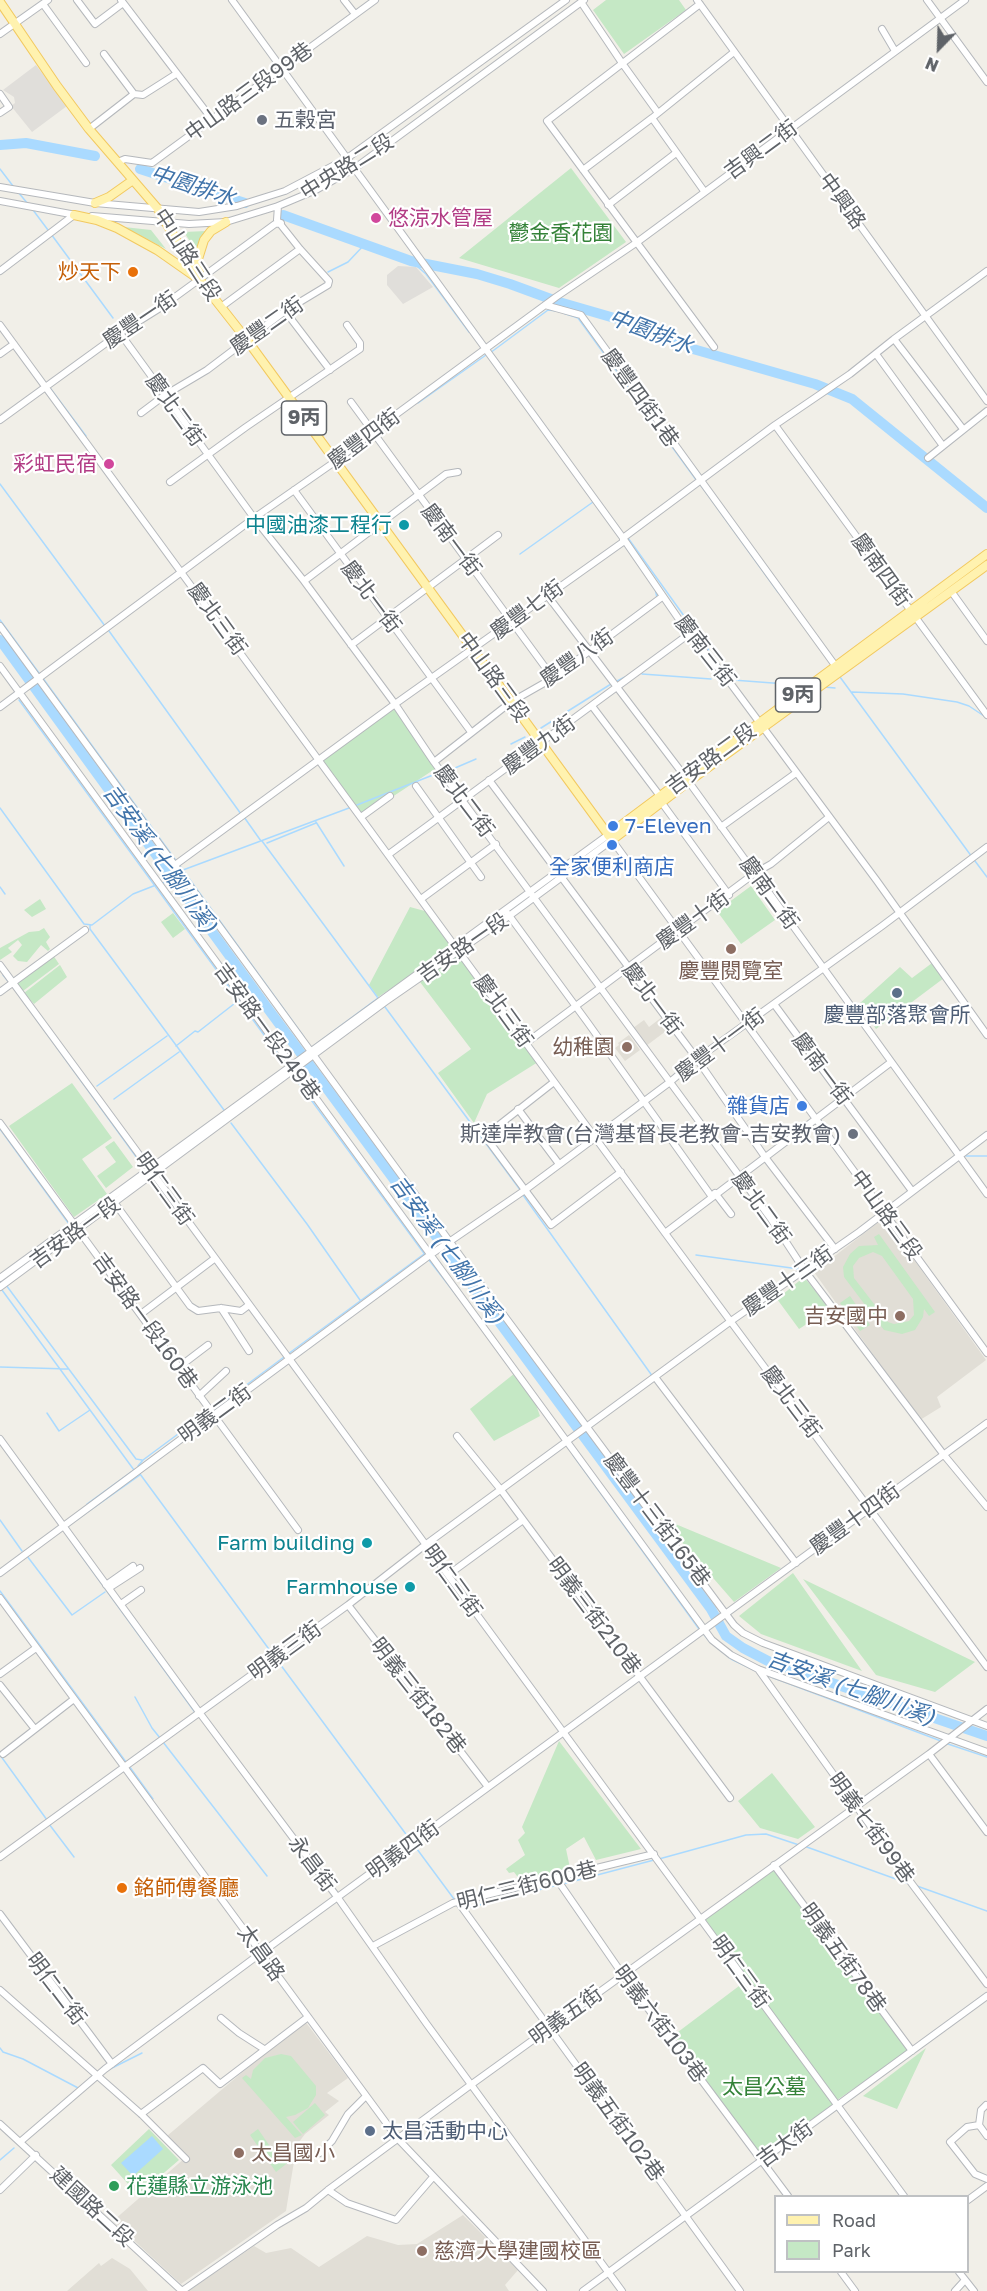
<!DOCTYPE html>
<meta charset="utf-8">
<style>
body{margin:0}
#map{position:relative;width:987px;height:2291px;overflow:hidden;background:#f1efe8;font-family:"Golos Text",sans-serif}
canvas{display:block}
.legend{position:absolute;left:774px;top:2195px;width:195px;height:78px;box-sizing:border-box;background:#fff;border:2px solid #bfc1c3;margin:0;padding:8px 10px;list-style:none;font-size:18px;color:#5f6368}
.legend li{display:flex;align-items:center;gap:12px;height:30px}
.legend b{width:30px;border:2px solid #bfc1c3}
.north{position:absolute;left:909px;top:18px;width:60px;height:60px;-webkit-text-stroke:4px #fff;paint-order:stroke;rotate:203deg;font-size:16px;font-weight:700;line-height:24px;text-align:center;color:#5f6368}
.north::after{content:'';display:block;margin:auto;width:21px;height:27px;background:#5f6368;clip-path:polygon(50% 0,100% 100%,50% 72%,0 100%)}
</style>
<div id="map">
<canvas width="987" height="2291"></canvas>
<ul class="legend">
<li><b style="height:8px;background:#fff2af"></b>Road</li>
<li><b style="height:16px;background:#c5e8c5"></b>Park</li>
</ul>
<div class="north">N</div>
</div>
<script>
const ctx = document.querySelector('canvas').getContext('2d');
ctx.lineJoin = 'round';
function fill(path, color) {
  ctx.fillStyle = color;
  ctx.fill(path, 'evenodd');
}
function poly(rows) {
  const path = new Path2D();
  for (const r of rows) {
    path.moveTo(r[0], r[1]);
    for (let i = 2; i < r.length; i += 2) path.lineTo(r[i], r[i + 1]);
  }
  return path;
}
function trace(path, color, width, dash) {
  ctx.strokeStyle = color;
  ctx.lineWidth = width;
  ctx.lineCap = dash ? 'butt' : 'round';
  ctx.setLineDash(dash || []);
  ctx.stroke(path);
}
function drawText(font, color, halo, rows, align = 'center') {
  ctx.font = font + ' "Golos Text","Noto Sans TC",sans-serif';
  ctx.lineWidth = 4.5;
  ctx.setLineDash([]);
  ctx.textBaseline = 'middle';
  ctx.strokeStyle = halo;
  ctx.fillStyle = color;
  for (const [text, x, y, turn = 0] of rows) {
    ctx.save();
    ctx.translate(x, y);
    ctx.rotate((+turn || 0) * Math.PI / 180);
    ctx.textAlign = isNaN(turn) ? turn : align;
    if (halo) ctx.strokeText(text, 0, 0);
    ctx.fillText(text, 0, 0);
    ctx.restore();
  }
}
fill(poly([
 [36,65,67,106,32,132,11,106,15,103,14,97,3,90],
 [398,266,416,267,433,287,403,304,387,285,387,275]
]), '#e0deda');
fill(poly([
 [662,1017,670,1028,646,1046,633,1028,644,1020,649,1027],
 [629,1035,640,1050,625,1061,615,1048,619,1045,618,1043],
 [884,1218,986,1360,937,1397,941,1407,920,1420,814,1272],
 [304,2020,348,2078,327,2093,339,2101,325,2112,329,2115,305,2134,299,2142,296,2149,286,2211,181,2284,113,2221,186,2157,167,2136],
 [463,2215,518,2270,505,2285,509,2291,188,2291,254,2246,266,2253,291,2248,319,2267,367,2236,398,2245,417,2244],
 [112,2258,130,2269,148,2291,67,2291,99,2263,101,2266]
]), '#e1ded6');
fill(poly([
 [606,0,679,0,686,10,624,54,593,10],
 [571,168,626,242,559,288,459,258],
 [124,227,151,230,166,249],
 [206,231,196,251,184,232],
 [394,707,438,767,363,816,320,761],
 [751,886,775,920,741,944,717,911],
 [40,899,46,909,32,917,24,910],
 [410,907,432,913,456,946,378,997,369,985],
 [173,913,185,929,173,938,161,922],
 [44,928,50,937,46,942,50,949,48,951,41,945,27,962,18,961,13,956,22,945,18,940,8,948,12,952,0,960,0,948,29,932,39,931],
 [458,951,538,1062,487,1094,474,1123,438,1073,471,1049,420,982],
 [53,955,59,964,23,991,16,983],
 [932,963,944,978,876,1029,859,1004,900,967,912,978],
 [60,965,67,977,34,1004,24,993],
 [72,1083,112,1138,82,1159,107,1194,74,1217,9,1126],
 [114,1141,133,1167,106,1188,97,1176,116,1162,105,1147],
 [879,1234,935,1312,929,1316,924,1309,923,1317,915,1330,902,1334,884,1330,844,1277,843,1267,850,1254,859,1246,878,1245,874,1237],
 [873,1252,882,1256,913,1299,914,1315,909,1321,894,1324,888,1322,854,1278,853,1266,859,1258],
 [804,1277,830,1309,799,1329,777,1299],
 [850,1296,870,1325,860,1331,840,1303],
 [515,1373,533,1396,540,1416,494,1441,470,1409],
 [661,1518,781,1568,734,1602],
 [793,1573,862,1671,761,1634,739,1616],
 [803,1579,975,1662,935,1692,876,1675],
 [559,1741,641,1849,596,1860,584,1837,566,1849,570,1868,520,1880,514,1872,509,1873,506,1869,525,1855,518,1840,525,1833,522,1827],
 [772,1773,815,1827,798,1839,760,1828,738,1801],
 [773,1867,909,2051,837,2100,703,1919],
 [743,1983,835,2104,758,2157,670,2038],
 [926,2048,897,2109,863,2096],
 [281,2054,291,2056,316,2086,316,2095,308,2108,295,2115,286,2117,302,2135,295,2138,242,2078,246,2075,251,2079,253,2070,265,2058],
 [315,2103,325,2115,303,2134,293,2122],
 [149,2129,179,2160,138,2195,111,2165],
 [258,2129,280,2161,288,2158,290,2161,276,2172,250,2135]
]), '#c5e8c5');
fill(poly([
 [152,2136,163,2149,133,2176,121,2163]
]), '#aadaff');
trace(poly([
 [0,169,13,186],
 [18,192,28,204],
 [33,210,48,230],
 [51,234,113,318],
 [411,261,426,274,469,332],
 [328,272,348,262,365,244],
 [563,313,578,318,697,481],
 [490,353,548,310,558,311],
 [50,388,86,436],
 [418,403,486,355],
 [0,484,105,626],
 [700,484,778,592],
 [628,538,720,666],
 [520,554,593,502],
 [655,588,657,598],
 [0,620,39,673],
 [109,631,241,814],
 [642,674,711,679],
 [729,676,733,680,799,685],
 [42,677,177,862],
 [840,677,972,857],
 [617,681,625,677],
 [824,687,835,688],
 [852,692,903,694,957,702,969,706,984,716],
 [19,700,286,1065],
 [541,728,611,684],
 [511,744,525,737],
 [448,771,476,759],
 [357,805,438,773],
 [0,808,84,924,92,925,133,894,156,885],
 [244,817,261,841],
 [316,822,344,866],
 [262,841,378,998],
 [267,843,316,823],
 [975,861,987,877],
 [180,866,304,1037],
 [183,870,349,808],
 [171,876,174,873],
 [163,883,174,880],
 [0,887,5,894],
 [90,925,90,929,224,1110],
 [3,975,8,981],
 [13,987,145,1169],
 [385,1007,521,1191],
 [176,1046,195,1031,198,1032,239,1000],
 [312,1047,378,998],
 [295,1078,426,1256],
 [97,1086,167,1036],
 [114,1099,179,1052],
 [231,1123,307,1224,360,1300],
 [0,1129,69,1224],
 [966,1156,987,1156],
 [523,1195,653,1377],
 [696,1255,799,1269],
 [429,1260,457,1296],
 [6,1285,136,1459,142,1460],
 [2,1290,134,1470,87,1504],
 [288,1354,424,1254],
 [0,1367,68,1369],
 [214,1409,284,1357],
 [47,1413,59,1431,90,1410],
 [573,1455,699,1629],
 [138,1466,143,1460,205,1414],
 [140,1474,274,1656],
 [0,1520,22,1551],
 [68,1526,140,1475],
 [75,1547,194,1711],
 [27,1556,72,1615,105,1592],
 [0,1591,126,1762],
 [702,1632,710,1642,731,1659,756,1671],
 [277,1660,411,1841],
 [766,1675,941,1741],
 [135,1697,152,1728,160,1738],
 [163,1742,267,1876],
 [948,1744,987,1757],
 [0,1755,47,1820],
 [129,1766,153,1799],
 [49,1824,74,1857],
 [414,1845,454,1899],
 [804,1846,907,1883],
 [659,1859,746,1835,766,1834,799,1845],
 [563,1884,654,1860],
 [917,1886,987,1911],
 [467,1908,558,1885],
 [0,2048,3,2052,23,2059,80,2089],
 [108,2070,142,2053],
 [0,2160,14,2148]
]), '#aadaff', 1.5);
trace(poly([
 [0,145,26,143,95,156],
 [140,169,245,203],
 [283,215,411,261,477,274,510,284,559,302,649,328,693,349,815,384,852,399,987,508],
 [0,640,263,1002,711,1609,726,1636,743,1648,768,1661,987,1736]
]), '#aadaff', 10);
const minor = poly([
 [77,0,95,24,123,3],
 [121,0,211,118],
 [232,0,623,538,689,634,725,676,877,881,987,1035],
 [344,0,355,14],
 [697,0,987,401],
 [927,0,987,82],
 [581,2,622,63,658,113],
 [43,4,86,63],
 [700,4,547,121,714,347],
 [882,29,895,51],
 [0,34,48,0],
 [104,54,134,94],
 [0,94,9,107,0,113],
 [134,94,143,95,176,74],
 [652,118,704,191],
 [89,129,134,94],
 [118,162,125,159,152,163,375,0],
 [583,170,652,118,734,52],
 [0,187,95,203,199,212,237,206,285,191,346,159,566,0],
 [0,201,76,215],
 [608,205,676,153],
 [92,216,189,224,226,222,278,206,316,190,355,168,584,0],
 [0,271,74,215],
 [545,305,581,315,837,668],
 [221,307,300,249],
 [285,311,330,370],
 [0,325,665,1233,987,1667],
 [120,333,254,518,304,581,395,704,434,762,771,1219,805,1271,944,1455,987,1507],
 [894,339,963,429],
 [0,354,14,344],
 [876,354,943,446],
 [351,402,553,678],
 [141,413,165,395,207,370,285,311,328,285,329,281,300,249,277,220,278,206],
 [0,420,120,333,160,308,275,224,281,223],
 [775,425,987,715],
 [928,458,987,411],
 [170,482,246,427,360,349,360,343,347,325],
 [294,490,471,732],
 [304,581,446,474,458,472],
 [951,591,987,641],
 [547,595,686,778,987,1194],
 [0,626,480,1283,734,1625,743,1633,763,1643,987,1726],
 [351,645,498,535],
 [0,666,712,1640,731,1655,758,1669,987,1752],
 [592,706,660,796,662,803,729,895],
 [0,707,254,518,336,461,383,424,556,297,636,243,965,0],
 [434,762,511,702,553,678,662,597],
 [489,780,697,1059,765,1157,835,1249],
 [416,786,481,877],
 [361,817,390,796],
 [721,827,796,773],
 [389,854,689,634],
 [175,865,395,704,623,542,623,538,775,425,850,374,894,339,987,271],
 [421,899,496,844],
 [508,914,588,1023,712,1197],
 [0,965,904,2196],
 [0,992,85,930],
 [774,1004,912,1191],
 [526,1043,755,873,771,864,829,817],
 [554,1082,485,1136,551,1225,621,1172],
 [518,1109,559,1164],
 [0,1123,298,1530],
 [715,1193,731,1214],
 [114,1202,190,1306,198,1311,221,1308,241,1311,249,1305],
 [665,1233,890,1063],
 [0,1278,608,835],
 [0,1287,385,1002,509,916,612,840,987,1353],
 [221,1308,249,1351],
 [141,1314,214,1259],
 [179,1367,208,1345],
 [655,1377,796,1563],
 [199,1396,226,1371],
 [457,1436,501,1490,730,1798],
 [0,1439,199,1712,338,1898,426,2023,622,2291],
 [0,1573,430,1255,525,1190,670,1082,697,1059,882,926,987,847],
 [448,1575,523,1520],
 [106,1585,133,1566],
 [109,1588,140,1568],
 [0,1598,398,2139,543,2291],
 [121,1604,141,1590],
 [348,1605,488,1787],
 [758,1669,912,1884,987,1984],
 [0,1674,36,1648],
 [0,1685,34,1728],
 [3,1754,74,1699],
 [929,1754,987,1832],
 [0,1857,348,1605,425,1545,731,1321,859,1232,987,1135],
 [774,1865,912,2051],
 [556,1878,623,1975,788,2196],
 [458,1902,740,2291],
 [0,1914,112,2064],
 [373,1946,453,1903,654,1854],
 [0,1990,141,2114,186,2159],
 [221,2018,239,2033,264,2049],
 [986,2105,981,2110,979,2125,967,2127,950,2142,975,2174,987,2179],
 [141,2114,203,2068,220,2084,308,2017],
 [0,2124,182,2291],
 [979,2125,987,2136],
 [20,2142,105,2069,261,1953,987,1423],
 [320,2153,332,2141,348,2114,366,2096],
 [0,2190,36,2155],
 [328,2190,347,2203,396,2220,433,2177],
 [968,2200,987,2186],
 [841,2272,855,2291],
 [959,2272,974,2291],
 [182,2291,277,2225,306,2208,328,2190,472,2084,929,1754,987,1709],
 [583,2291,987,1996],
 [955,2291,965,2280]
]);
const major = poly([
 [0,2,57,86,89,129,158,209,199,279,247,340,612,840,688,782,987,565],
 [95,203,109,197,133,180],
 [74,215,97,220,117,228,157,250,197,278],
 [199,278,198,259,204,240,211,231,226,222],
 [704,764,987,554],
 [608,835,687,776]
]);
trace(minor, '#b5b8bc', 8);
trace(major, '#f2c960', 10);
trace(minor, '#fff', 6);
trace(major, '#fff2af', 8);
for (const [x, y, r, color] of [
 [262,120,6,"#6b7280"],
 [376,218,6,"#d1479c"],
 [133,272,6,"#e8710a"],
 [109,464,6,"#d1479c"],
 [404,525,6,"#0f9aa8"],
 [613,826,6,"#3f7fe0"],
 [612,845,6,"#3f7fe0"],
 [731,949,6,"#8d6e63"],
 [897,993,6,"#5c6f8a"],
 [627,1047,6,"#8d6e63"],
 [802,1106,6,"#3f7fe0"],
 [853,1134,6,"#6b7280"],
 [900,1316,6,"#8d6e63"],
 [367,1543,6,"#0f9aa8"],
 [410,1587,6,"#0f9aa8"],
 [122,1888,6,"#e8710a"],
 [370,2131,6,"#5c6f8a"],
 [239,2153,6,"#8d6e63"],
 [114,2186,6,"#2e9e5b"],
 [422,2251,6,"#8d6e63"]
]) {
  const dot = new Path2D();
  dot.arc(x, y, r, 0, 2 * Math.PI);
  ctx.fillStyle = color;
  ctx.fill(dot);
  trace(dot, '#fff', 2);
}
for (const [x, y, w] of [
 [304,418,45],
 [798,695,45]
]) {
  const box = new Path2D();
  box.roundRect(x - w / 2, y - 17, w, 34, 4.5);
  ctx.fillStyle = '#fff';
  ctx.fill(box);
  trace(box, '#5f6368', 1.5);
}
drawText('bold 20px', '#5f6368', null, [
 ["9丙",304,418],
 ["9丙",798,695]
]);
drawText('21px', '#5f6368', '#fff', [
 ["中山路三段99巷",249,92,-36],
 ["吉興二街",761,150,-36],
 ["中央路二段",347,167,-32],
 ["中興路",842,201,54],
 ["中山路三段",187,255,57],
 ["慶豐一街",140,320,-34],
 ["慶豐二街",267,326,-35],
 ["慶豐四街1巷",640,398,54],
 ["慶北二街",175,410,54],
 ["慶豐四街",364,439,-37],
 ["慶南一街",451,540,53],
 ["慶南四街",881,570,54],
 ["慶北一街",371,597,53],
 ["慶豐七街",527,610,-36],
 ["慶北三街",217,619,54],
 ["慶南三街",705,651,52],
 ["慶豐八街",577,658,-35],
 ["中山路三段",493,677,54],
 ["慶豐九街",539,745,-36],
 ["吉安路二段",711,759,-36],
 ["慶北二街",464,801,53],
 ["慶南二街",769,893,54],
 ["慶豐十街",693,920,-36],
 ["吉安路一段",463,948,-35],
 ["慶北一街",652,999,53],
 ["慶北三街",503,1011,54],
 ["吉安路一段249巷",267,1032,54],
 ["慶豐十一街",720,1045,-37],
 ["慶南一街",822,1069,53],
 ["明仁三街",164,1189,54],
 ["慶北二街",761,1208,54],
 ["中山路三段",886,1215,54],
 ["吉安路一段",75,1233,-36],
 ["慶豐十三街",788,1281,-35],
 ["吉安路一段160巷",145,1321,54],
 ["慶北三街",791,1402,53],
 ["明義二街",215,1414,-36],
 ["慶豐十四街",855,1519,-36],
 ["慶豐十三街165巷",657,1520,53],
 ["明仁三街",452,1581,54],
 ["明義三街210巷",594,1616,53],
 ["明義三街",285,1651,-36],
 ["明義三街182巷",418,1696,52],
 ["明義七街99巷",871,1828,54],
 ["明義四街",403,1850,-36],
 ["永昌街",312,1864,53],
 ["明仁三街600巷",527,1886,-14],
 ["太昌路",261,1953,54],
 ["明義五街78巷",843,1958,54],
 ["明仁三街",740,1972,54],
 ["明仁二街",56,1989,53],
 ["明義五街",566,2016,-36],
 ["明義六街103巷",660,2024,53],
 ["明義五街102巷",618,2122,54],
 ["吉太街",785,2144,-36],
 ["建國路二段",92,2207,43]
]);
drawText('21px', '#5b616d', '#fff', [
 ["五榖宮",274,120],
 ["斯達岸教會(台灣基督長老教會-吉安教會)",841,1134,"right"]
], 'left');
drawText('21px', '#b23c85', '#fff', [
 ["悠涼水管屋",388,218],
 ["彩虹民宿",97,464,"right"]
], 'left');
drawText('21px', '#348238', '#fff', [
 ["鬱金香花園",561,233],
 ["太昌公墓",764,2087]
]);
drawText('21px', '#c56008', '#fff', [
 ["炒天下",121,272],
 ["銘師傅餐廳",134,1888,"left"]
], 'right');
drawText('21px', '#0d838f', '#fff', [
 ["中國油漆工程行",392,525],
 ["Farm building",355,1543],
 ["Farmhouse",398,1587]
], 'right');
drawText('21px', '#366cbe', '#fff', [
 ["7-Eleven",625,826],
 ["全家便利商店",612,867,"center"],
 ["雜貨店",790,1106,"right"]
], 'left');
drawText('21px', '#785e54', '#fff', [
 ["慶豐閱覽室",731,971,"center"],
 ["幼稚園",615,1047],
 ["吉安國中",888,1316],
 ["太昌國小",251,2153,"left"],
 ["慈濟大學建國校區",434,2251,"left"]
], 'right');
drawText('21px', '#4e5e75', '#fff', [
 ["慶豐部落聚會所",897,1015],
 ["太昌活動中心",382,2131,"left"]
]);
drawText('21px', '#27864d', '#fff', [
 ["花蓮縣立游泳池",126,2186]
], 'left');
drawText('italic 22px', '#4174aa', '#fff', [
 ["中園排水",193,186,18],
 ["中園排水",651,332,21],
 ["吉安溪 (七腳川溪)",160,859,54],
 ["吉安溪 (七腳川溪)",447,1250,54],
 ["吉安溪 (七腳川溪)",851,1688,20]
]);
</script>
